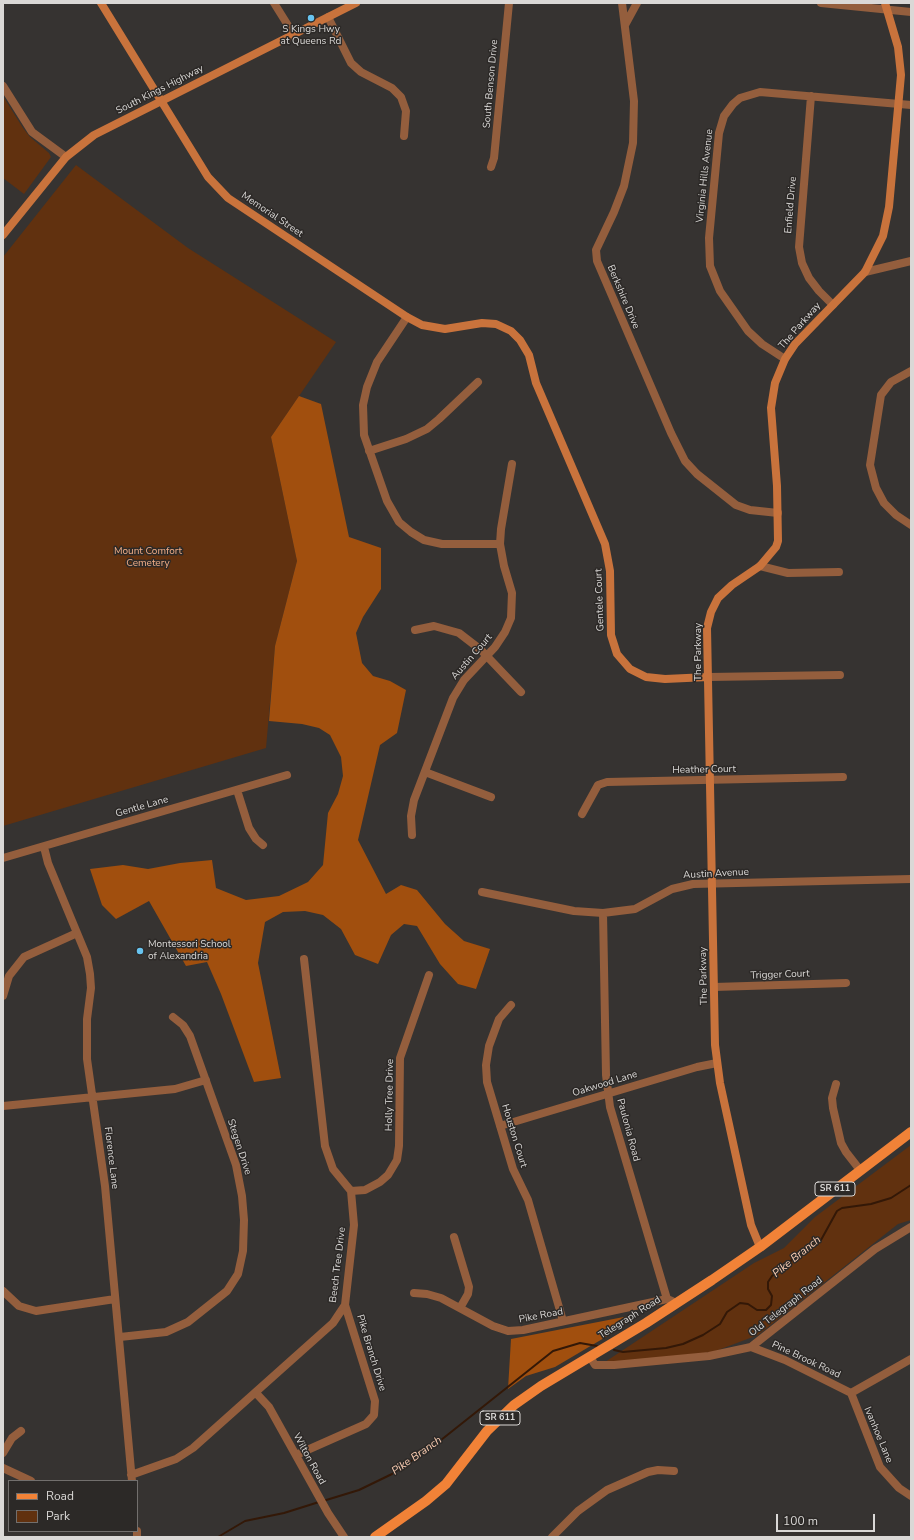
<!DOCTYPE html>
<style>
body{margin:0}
#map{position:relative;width:914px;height:1540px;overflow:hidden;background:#363331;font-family:"Nunito Sans",sans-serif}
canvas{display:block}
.frame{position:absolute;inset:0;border:4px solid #dad8d6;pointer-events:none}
.legend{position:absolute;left:8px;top:1480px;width:130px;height:52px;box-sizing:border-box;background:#2c2927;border:1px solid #726f6d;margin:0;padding:5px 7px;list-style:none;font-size:12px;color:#dad8d6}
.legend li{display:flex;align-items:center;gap:8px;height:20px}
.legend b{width:20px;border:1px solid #726f6d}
.scale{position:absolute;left:776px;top:1514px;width:99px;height:18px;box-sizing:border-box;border:2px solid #dad8d6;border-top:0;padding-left:5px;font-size:12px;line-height:14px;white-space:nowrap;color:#dad8d6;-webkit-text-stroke:3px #2c2927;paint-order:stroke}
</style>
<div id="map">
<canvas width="914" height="1540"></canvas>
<div class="frame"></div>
<ul class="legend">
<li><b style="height:5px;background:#f18237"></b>Road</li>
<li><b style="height:11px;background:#61310f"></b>Park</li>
</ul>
<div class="scale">100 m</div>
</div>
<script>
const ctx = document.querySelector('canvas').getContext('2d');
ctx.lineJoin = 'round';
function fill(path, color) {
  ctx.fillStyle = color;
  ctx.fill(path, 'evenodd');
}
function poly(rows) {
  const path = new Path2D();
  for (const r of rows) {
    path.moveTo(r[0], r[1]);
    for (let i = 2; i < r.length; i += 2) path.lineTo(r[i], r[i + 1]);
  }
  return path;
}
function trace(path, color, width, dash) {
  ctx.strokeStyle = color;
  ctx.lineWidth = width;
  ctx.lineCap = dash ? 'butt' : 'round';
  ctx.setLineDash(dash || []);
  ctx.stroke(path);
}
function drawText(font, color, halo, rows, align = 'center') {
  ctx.font = font + ' "Nunito Sans",sans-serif';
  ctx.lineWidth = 3;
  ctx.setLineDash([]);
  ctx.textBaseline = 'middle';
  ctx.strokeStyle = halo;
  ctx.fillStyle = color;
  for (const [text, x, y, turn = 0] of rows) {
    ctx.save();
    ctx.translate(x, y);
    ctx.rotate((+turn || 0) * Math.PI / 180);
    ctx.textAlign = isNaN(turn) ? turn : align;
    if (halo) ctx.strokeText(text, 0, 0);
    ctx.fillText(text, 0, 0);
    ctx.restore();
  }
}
fill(poly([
 [3,96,23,128,30,137,49,153,51,157,24,194,3,178],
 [76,165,188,248,336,342,271,437,297,561,275,646,266,748,3,826,3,257],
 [911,1145,911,1220,898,1224,758,1335,713,1352,602,1364,754,1263,784,1248,815,1217]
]), '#61310f');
fill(poly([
 [299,396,321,404,349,537,381,548,381,589,363,617,356,633,362,663,373,676,390,681,406,690,397,733,380,745,358,840,386,894,401,885,417,890,445,924,464,941,490,949,476,989,458,984,440,964,417,926,404,924,391,935,378,964,355,955,341,929,323,915,305,911,283,912,265,922,258,963,281,1078,254,1082,221,994,207,962,186,966,149,901,116,919,102,905,90,869,123,865,148,869,180,863,212,860,216,888,246,900,279,896,308,882,323,865,328,813,338,794,343,776,341,757,330,735,319,728,302,724,269,721,275,646,297,561,271,437],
 [639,1314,621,1328,555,1367,526,1376,508,1389,511,1339]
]), '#a14f0e');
trace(poly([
 [614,1350,623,1352,666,1348,683,1344,703,1335,720,1324,727,1312,740,1303,748,1304,757,1310,766,1310,771,1305,772,1296,768,1289,768,1282,772,1276,792,1260,809,1250,821,1240,837,1211,842,1208,871,1204,891,1198,911,1185],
 [323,1501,359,1490,392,1474,436,1444,553,1351,580,1343,597,1346],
 [218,1537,245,1521,284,1513,319,1502]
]), '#331807', 2);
trace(poly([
 [274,3,294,35],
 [622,3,634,101,633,143,624,186,614,212,596,250,597,261,671,433,685,461,697,474,736,505,750,510,778,513],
 [821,3,911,12],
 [328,17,351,63,361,72,392,88,401,97,406,111,404,136],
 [625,25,637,3],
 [3,86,32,132,66,157],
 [811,96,799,247,802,263,809,278,819,291,833,305],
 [491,167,494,158,509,3],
 [865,272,911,261],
 [407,317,377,362,367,387,363,405,364,435,387,501,399,522,411,532,424,540,442,544,500,544],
 [785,359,762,344,748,331,720,291,710,266,709,238,719,133,724,116,733,104,740,98,760,92,911,105],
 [911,371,891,382,881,395,870,465,876,488,884,503,896,515,911,525],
 [369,451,406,439,427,429,439,419,478,382],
 [760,566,788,573,839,572],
 [415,630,434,626,459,633,481,650,521,692],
 [708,677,840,675],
 [425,772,491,797],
 [237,790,249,828,256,839,263,845],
 [582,814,598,785,607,782,843,777],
 [412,835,411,816,414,800,453,698,464,680,495,647,505,632,511,618,512,593,504,566,500,544,501,529,512,464],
 [44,847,48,863,87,957,90,974,91,988,87,1019,87,1059,105,1186,132,1481],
 [3,858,287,775],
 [482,892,574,911,603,913,635,909,672,889,693,884,911,879],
 [603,913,606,1075,610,1107,667,1299],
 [714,987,846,983],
 [3,996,9,976,24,957,77,933],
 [511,1005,499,1019,489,1046,486,1065,487,1082,513,1169,528,1200,563,1321],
 [836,1084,832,1098,833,1108,841,1143,846,1152,860,1170],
 [3,1106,175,1089,206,1080],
 [500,1126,697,1067,717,1063],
 [351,1191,365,1190,380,1182,388,1175,397,1160,399,1146,400,1058,429,975],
 [454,1237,469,1287,468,1294,460,1308],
 [3,1291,19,1306,36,1311,115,1299],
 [414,1293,427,1294,441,1298,493,1326,508,1331,523,1330,667,1299,672,1301],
 [120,1337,166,1332,188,1322,227,1291,238,1274,243,1251,244,1220,242,1196,236,1165,190,1036,183,1025,173,1017],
 [751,1347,785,1360,851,1393],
 [590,1357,595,1365,614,1365,709,1356,751,1347,875,1249,911,1227],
 [256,1393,269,1407,328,1513,344,1537],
 [851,1393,880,1467,899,1488,911,1496],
 [851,1393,911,1359],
 [3,1453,12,1438,21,1431],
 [296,1455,366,1424,374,1415,375,1401,345,1305],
 [3,1468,31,1481],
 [131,1475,176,1459,193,1448,333,1323,345,1305,354,1225,351,1191,333,1169,325,1146,304,959],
 [137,1531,137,1537],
 [552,1537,578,1511,607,1490,648,1472,658,1470,674,1471]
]), '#945e3d', 8);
trace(poly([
 [101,3,208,177,228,198,407,317,422,325,445,329,482,323,496,324,511,331,520,340,529,355,536,383,605,544,610,571,611,635,617,654,630,669,646,677,665,679,708,677],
 [3,235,66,157,94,135,356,3],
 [760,1247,751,1225,720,1083,715,1045,707,628,711,612,718,598,732,585,760,566,776,547,778,541,777,486,771,408,775,383,785,359,795,344,865,272,883,236,889,207,901,75,898,47,885,3]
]), '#c9733c', 8);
trace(poly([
 [375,1537,426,1501,446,1484,487,1431,514,1405,541,1386,646,1323,712,1280,760,1247,911,1132]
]), '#f18237', 10);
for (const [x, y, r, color] of [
 [311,18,4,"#68c4f0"],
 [140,951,4,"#68c4f0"]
]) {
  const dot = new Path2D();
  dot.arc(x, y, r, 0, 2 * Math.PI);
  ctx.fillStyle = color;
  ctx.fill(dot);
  trace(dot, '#2c2927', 1.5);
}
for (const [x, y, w] of [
 [835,1189,40],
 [500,1418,40]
]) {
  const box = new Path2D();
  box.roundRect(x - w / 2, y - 7, w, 14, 3);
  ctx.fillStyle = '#2c2927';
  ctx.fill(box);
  trace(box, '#dad8d6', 1);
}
drawText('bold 9px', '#dad8d6', null, [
 ["SR 611",835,1189],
 ["SR 611",500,1418]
]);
drawText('10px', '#dad8d6', '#2c2927', [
 ["S Kings Hwy",311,30],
 ["at Queens Rd",311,42],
 ["Montessori School",148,945,"left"],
 ["of Alexandria",148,957,"left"]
]);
drawText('10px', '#dad8d6', '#2c2927', [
 ["South Benson Drive",491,84,-85],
 ["South Kings Highway",160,90,-27],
 ["Virginia Hills Avenue",705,176,-84],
 ["Enfield Drive",791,205,-85],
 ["Memorial Street",272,215,34],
 ["Berkshire Drive",623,297,67],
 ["The Parkway",800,326,-49],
 ["Gentele Court",600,600,-92],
 ["The Parkway",699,652,-90],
 ["Austin Court",472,657,-49],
 ["Heather Court",704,770,-1],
 ["Gentle Lane",142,807,-16],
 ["Austin Avenue",716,874,-3],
 ["Trigger Court",780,975,-2],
 ["The Parkway",704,976,-91],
 ["Oakwood Lane",605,1084,-17],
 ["Holly Tree Drive",390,1095,-89],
 ["Paulonia Road",628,1130,75],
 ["Houston Court",514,1136,73],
 ["Stegen Drive",239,1147,72],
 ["Florence Lane",111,1158,83],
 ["Beech Tree Drive",338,1265,-83],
 ["Old Telegraph Road",786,1307,-38],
 ["Pike Road",541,1316,-11],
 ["Telegraph Road",630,1318,-32],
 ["Pike Branch Drive",371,1353,73],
 ["Pine Brook Road",806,1360,25],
 ["Ivanhoe Lane",878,1435,67],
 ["Wilton Road",309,1459,61]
]);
drawText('10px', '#f2ae87', '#2c2927', [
 ["Mount Comfort",148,552],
 ["Cemetery",148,564]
]);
drawText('italic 11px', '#fcceb3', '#2c2927', [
 ["Pike Branch",797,1257,-39],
 ["Pike Branch",417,1456,-35]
]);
</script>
